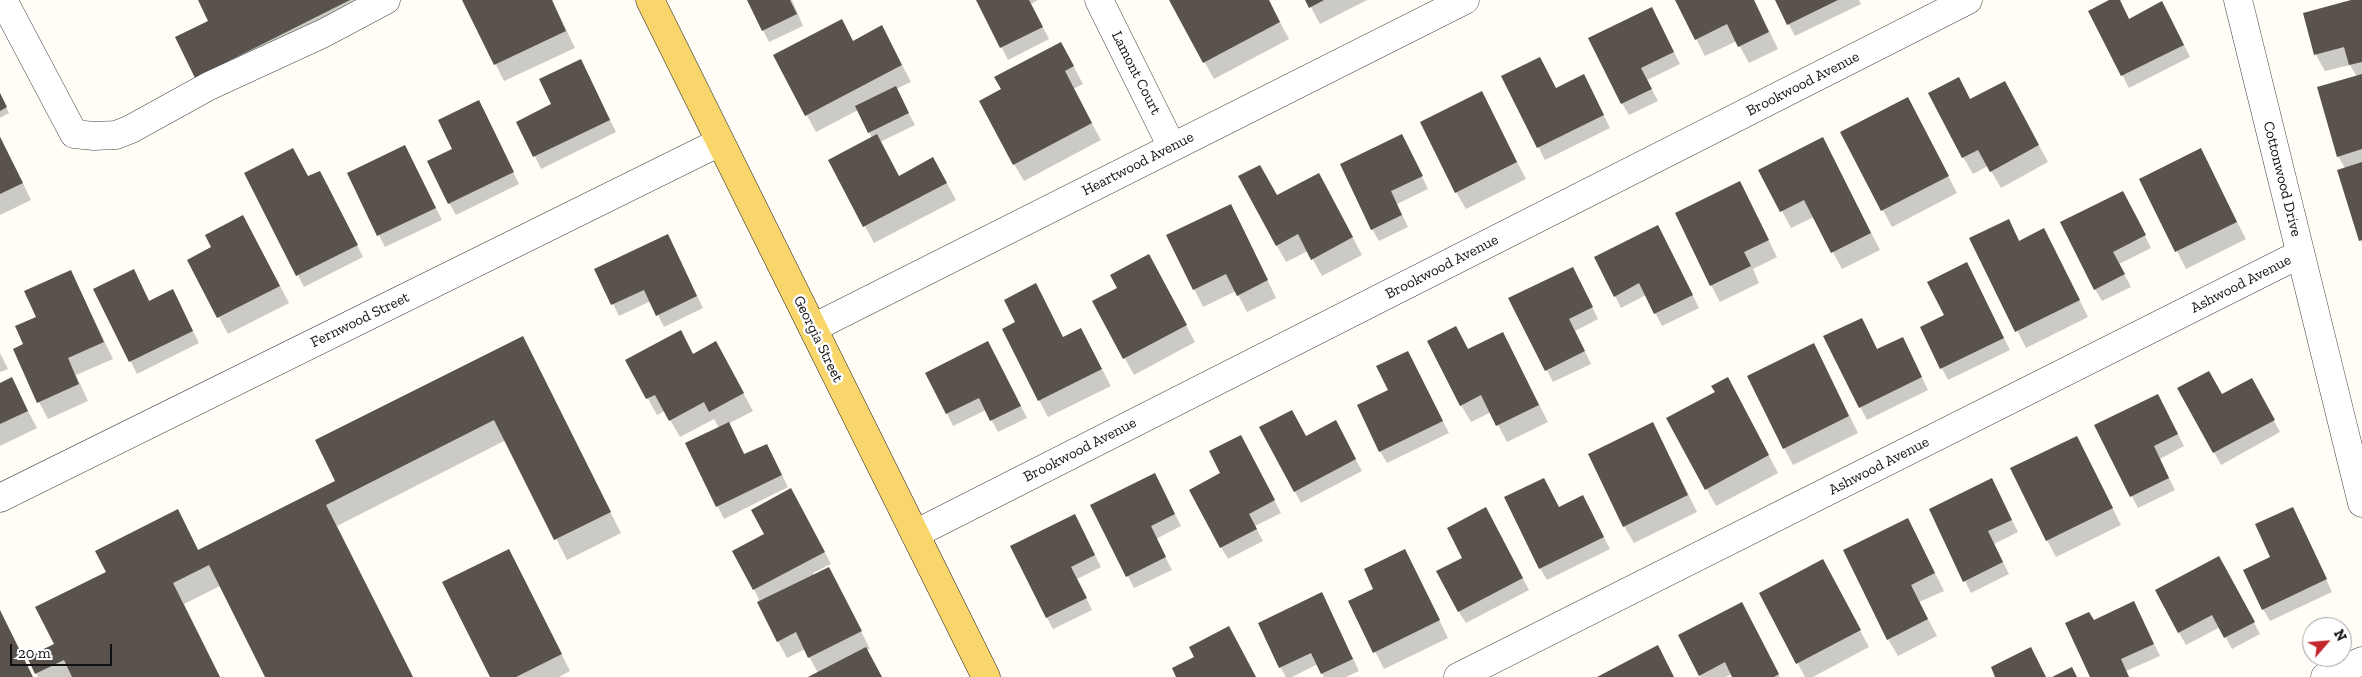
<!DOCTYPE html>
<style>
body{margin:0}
#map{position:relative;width:2362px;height:677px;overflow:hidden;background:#fffdf5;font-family:"Zilla Slab",serif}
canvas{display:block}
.north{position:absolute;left:2302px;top:617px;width:50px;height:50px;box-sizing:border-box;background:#fff;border:1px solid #a0a0a0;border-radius:50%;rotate:63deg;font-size:14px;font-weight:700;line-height:20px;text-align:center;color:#111}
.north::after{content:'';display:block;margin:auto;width:18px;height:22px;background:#c4262e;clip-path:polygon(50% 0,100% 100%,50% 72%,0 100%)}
.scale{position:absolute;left:10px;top:644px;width:102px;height:22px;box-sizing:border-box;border:2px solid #111;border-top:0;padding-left:6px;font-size:15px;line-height:18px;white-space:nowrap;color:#111;-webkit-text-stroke:4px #fff;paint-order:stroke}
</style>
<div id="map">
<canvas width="2362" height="677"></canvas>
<div class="north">N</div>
<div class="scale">20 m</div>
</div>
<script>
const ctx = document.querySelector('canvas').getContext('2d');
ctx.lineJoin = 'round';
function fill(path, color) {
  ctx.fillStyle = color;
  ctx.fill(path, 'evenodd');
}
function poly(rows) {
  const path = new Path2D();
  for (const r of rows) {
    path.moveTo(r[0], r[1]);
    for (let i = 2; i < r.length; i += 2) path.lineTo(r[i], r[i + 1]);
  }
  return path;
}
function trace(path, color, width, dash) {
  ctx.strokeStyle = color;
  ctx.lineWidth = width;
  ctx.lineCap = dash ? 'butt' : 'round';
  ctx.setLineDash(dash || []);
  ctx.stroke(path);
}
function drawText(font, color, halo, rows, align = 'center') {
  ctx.font = font + ' "Zilla Slab",serif';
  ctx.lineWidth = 5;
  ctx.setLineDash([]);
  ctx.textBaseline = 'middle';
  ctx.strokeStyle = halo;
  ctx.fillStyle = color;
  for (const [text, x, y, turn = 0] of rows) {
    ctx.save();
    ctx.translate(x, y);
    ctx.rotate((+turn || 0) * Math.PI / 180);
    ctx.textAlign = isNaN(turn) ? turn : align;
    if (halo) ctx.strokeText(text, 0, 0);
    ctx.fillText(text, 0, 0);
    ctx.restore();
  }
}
fill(poly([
 [199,0,402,0,208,97,210,21],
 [466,0,552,0,575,48,504,81,464,1],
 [748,0,792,0,803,26,769,42],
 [978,0,1038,0,1031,4,1049,39,1008,60],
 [1170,0,1268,0,1289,39,1214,79],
 [1307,0,1367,0,1320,24],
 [1676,0,1754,0,1778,49,1749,63,1737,41,1705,56],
 [1776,0,1859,0,1861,4,1795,36],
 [2112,0,2119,0,2129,20,2169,15,2190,57,2129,88,2089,11],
 [2355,0,2362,0,2362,244,2338,171,2345,168,2338,156,2357,77,2350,65,2325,71,2316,55],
 [1658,20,1680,64,1647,80,1658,101,1629,115,1622,103],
 [853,42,891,44,911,82,896,89,915,125,880,142,899,177,943,176,956,200,874,243,830,161,872,138,858,110,816,132,774,56],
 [581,60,616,132,541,169,518,122,553,105],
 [1070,60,1083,84,1073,89,1101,140,1024,181,1014,164],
 [1503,77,1556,89,1590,87,1610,128,1545,160],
 [1481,92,1526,179,1466,209,1456,192],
 [0,94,9,113,0,118],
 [2014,99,2048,162,2001,188,1988,166,1973,174,1963,157,1970,100],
 [485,114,519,184,456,215,449,203,454,150],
 [1917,116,1957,193,1892,227,1842,133],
 [0,136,31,200,0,215],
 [1408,148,1428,189,1397,204,1408,227,1379,241,1372,229],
 [2200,150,2246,239,2186,269,2141,179],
 [1832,156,1880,250,1842,269,1814,217,1791,228,1760,170],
 [411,158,442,220,385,247,348,174],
 [245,173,308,178,327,184,363,257,304,287],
 [1740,183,1777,257,1753,269,1759,283,1720,302,1711,285],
 [1328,191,1362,255,1322,276,1308,251,1286,262,1277,246,1276,197],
 [2129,204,2151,248,2119,264,2131,287,2102,301,2095,289],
 [2008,220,2020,242,2044,230,2088,317,2026,348,1971,239],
 [1240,222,1276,298,1247,312,1236,291,1203,307,1168,236],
 [1658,226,1699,308,1662,326,1646,295,1621,308,1615,296],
 [252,233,289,303,228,334,188,260],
 [674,248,703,308,664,327,651,301,619,316,596,270],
 [71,272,113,359,76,375,88,401,48,419,39,402,38,317],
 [1158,273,1195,342,1134,375,1094,302],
 [1973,276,2010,350,1948,380,1921,328,1945,316],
 [1579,280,1598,319,1575,331,1591,364,1553,382,1510,299],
 [140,283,150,302,179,303,199,343,137,374,95,290],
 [1081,330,1111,386,1048,417,1039,400,1063,338],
 [1503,333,1548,422,1507,442,1491,412,1471,422,1461,405,1468,350],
 [1825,337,1877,350,1909,350,1928,390,1867,420],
 [522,338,621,533,567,560,506,440,337,526,413,677,266,677,220,586,184,604,220,677,38,677,29,658,55,645,107,572,178,511,199,551,337,482],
 [1408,352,1449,433,1387,463,1380,451,1389,391],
 [0,353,8,369,0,372],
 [693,355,725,359,753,411,728,424,745,455,773,457,788,487,724,519,686,443,719,428,714,419,680,437,665,411,657,415,627,361],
 [995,355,1027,418,998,432,986,410,953,426,927,373],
 [1823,362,1858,433,1793,465,1784,448],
 [11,379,37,428,0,446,0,384],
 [2179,388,2221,396,2258,391,2280,432,2221,465],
 [1737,395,1778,473,1716,506,1668,418],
 [2158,395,2184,446,2160,459,2175,490,2138,508,2096,426],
 [1261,428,1306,438,1342,434,1362,471,1301,503],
 [2077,437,2121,525,2056,557,2047,540],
 [1662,441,1697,512,1634,543,1624,526],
 [1247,448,1281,513,1255,526,1263,541,1228,559,1221,547,1222,474],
 [1992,480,2018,532,1994,544,2009,574,1971,593,1965,581],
 [1161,486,1181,526,1156,539,1172,570,1134,588,1092,506],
 [798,502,831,564,813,573,814,575,829,568,870,649,866,651,881,677,810,677,818,673,805,649,787,658,778,641,754,589,765,535],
 [1559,508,1589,508,1610,549,1547,580,1540,568],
 [2299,520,2332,592,2270,621,2263,609,2272,558],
 [1492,521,1529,590,1466,623,1459,612,1464,558],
 [1081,527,1101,567,1077,579,1092,610,1053,629,1047,618],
 [1917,537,1944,591,1919,602,1937,636,1898,656,1888,639],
 [518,567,570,671,559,677,491,677],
 [1414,568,1448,638,1384,669,1350,602],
 [2226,569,2260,634,2232,649,2220,627,2186,645,2156,591],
 [1832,578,1869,647,1813,677,1805,677,1761,594],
 [2134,603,2160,656,2126,671,2129,677,2091,677,2094,622],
 [1328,606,1359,671,1346,677,1324,677,1318,664,1292,677,1286,677,1280,667],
 [1748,615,1780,677,1734,677,1732,674,1725,677,1701,677,1680,635]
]), '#0003');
fill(poly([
 [198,0,350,0,195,78,175,37,208,21],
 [462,0,552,0,566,31,494,65],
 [747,0,790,0,797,14,762,31],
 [976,0,1029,0,1043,27,1000,48],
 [1169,0,1269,0,1280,22,1203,63],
 [1305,0,1324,0,1309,8],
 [1675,0,1754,0,1769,32,1738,47,1727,24,1695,40],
 [1775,0,1838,0,1787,25],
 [2109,0,2120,0,2129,19,2162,1,2184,45,2121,76,2088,11],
 [2351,0,2362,0,2362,62,2349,65,2344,47,2314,55,2303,13],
 [1652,7,1674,52,1641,68,1652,89,1621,104,1588,38],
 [842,19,853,41,882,25,902,65,805,116,773,55],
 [1061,42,1074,66,1065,71,1092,123,1013,165,979,101,1001,89,994,77],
 [1540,57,1556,88,1584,74,1604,115,1537,148,1501,76],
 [581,59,610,120,533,157,516,122,551,104,539,79],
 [2362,74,2362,149,2337,157,2317,87],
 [1959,77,1970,99,2005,81,2039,145,1990,172,1978,150,1962,158,1928,93],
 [896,86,909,113,868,133,855,106],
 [1482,91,1517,162,1455,193,1420,122],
 [0,93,7,107,0,111],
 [1908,97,1949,176,1881,211,1840,132],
 [479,100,514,172,448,204,427,161,452,149,438,120],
 [877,134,899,176,933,157,947,183,863,227,828,160],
 [1402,134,1423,176,1391,191,1402,215,1371,230,1340,164],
 [0,137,23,183,0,194],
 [1823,137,1871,233,1831,253,1804,200,1780,212,1758,170],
 [405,145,436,208,377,236,347,173],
 [293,148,308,176,320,171,358,245,296,276,244,173],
 [2201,148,2237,222,2175,252,2139,179],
 [2362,162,2362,240,2359,241,2337,170],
 [1260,165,1277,195,1319,173,1353,237,1311,260,1298,234,1276,246,1238,176],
 [1740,181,1769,240,1744,252,1751,266,1710,286,1675,213],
 [2123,191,2146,235,2113,252,2125,274,2094,290,2060,222],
 [1231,204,1268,280,1237,296,1226,274,1193,290,1166,235],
 [243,215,280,286,217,318,187,260,211,247,205,235],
 [2009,219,2019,241,2044,228,2080,300,2015,332,1969,238],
 [1658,225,1693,295,1654,314,1639,283,1614,297,1594,257],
 [668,234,697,296,656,316,644,290,611,305,594,269],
 [1149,254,1187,325,1123,359,1092,301,1117,288,1110,275],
 [1967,262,2004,338,1940,369,1920,327,1944,315,1927,282],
 [1573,267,1593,307,1569,319,1585,351,1545,371,1508,298],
 [134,269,149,301,173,289,193,331,129,362,93,289],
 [71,270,104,342,68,358,79,384,37,403,13,349,23,344,15,326,36,317,24,291],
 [1036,283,1063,337,1081,328,1102,369,1038,401,1002,329,1015,322,1004,300],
 [1862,318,1877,349,1903,337,1922,377,1859,408,1823,336],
 [1456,326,1468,349,1503,332,1539,405,1496,426,1481,395,1460,406,1427,341],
 [681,330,693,354,716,341,744,393,709,412,704,402,669,421,655,395,646,399,625,360],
 [523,336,611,512,554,540,494,420,326,505,413,677,265,677,209,565,173,583,220,677,72,677,64,660,35,674,27,657,54,644,35,607,106,572,95,551,178,509,198,550,335,481,315,440],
 [988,341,1021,406,990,421,979,398,946,414,925,373],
 [1814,343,1849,416,1783,449,1747,376],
 [1408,351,1443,421,1379,452,1357,405,1388,390,1376,366],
 [2209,371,2222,394,2252,378,2275,420,2213,453,2177,388],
 [12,377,28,411,0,424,0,383],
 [1728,377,1769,455,1705,490,1666,418,1715,392,1711,386],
 [2158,394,2178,434,2154,446,2169,478,2130,497,2094,425],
 [1292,410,1306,436,1336,420,1356,459,1294,492,1259,427],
 [729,422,744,454,767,444,782,475,716,507,685,443],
 [1653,422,1688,495,1623,527,1588,454],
 [1241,435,1275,500,1249,514,1257,529,1220,548,1189,490,1220,473,1209,451],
 [2077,436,2113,508,2046,541,2010,468],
 [1155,473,1175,514,1151,526,1166,557,1126,577,1090,505],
 [1544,478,1559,507,1583,495,1604,537,1539,569,1504,497],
 [1992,478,2012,520,1988,531,2003,562,1963,582,1929,509],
 [791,488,825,552,753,590,732,551,764,534,751,510],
 [1486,507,1523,578,1458,612,1436,571,1462,558,1447,528],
 [2293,507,2327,579,2262,610,2243,570,2270,557,2255,524],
 [1075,514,1095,555,1071,567,1087,598,1046,618,1010,546],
 [1908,518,1935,573,1911,585,1928,619,1887,640,1843,550],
 [509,549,562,654,516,677,490,677,442,582],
 [1405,549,1440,620,1373,653,1348,601,1373,589,1364,569],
 [2219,556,2255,622,2224,638,2212,615,2178,633,2155,590],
 [1823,559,1861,630,1796,664,1759,593],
 [829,567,862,631,808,658,796,632,777,642,757,602],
 [1322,592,1353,659,1321,674,1311,653,1279,668,1258,623],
 [2134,601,2154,644,2121,659,2129,677,2090,677,2065,623,2089,612,2094,620],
 [1742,602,1779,674,1774,677,1732,677,1725,662,1699,676,1678,635],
 [0,610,33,677,0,677],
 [1229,626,1256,677,1176,677,1172,668,1194,657,1189,647],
 [1658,645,1674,677,1597,677],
 [866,647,882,677,808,677],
 [2031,647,2046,677,1995,677,1991,667],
 [2072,667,2077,677,2052,677]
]), '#5a524d');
const minor = poly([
 [3,0,74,134,94,136,116,135,131,129,209,86,324,33,386,0],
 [1099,0,1172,147],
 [2238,0,2362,503],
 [813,328,1465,0],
 [0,498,720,142],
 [915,534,1968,0],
 [1458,677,2300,254],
 [2325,677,2362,661]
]);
const major = poly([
 [650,0,986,677]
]);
trace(minor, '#444', 29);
trace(major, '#222', 29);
trace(minor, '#fff', 28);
trace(major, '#f9d66b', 28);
drawText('15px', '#111', '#fff', [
 ["Lamont Court",1136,73,63],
 ["Brookwood Avenue",1803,84,-27],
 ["Heartwood Avenue",1138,164,-27],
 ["Cottonwood Drive",2282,179,76],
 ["Brookwood Avenue",1442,267,-27],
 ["Ashwood Avenue",2241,284,-27],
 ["Fernwood Street",360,320,-26],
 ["Georgia Street",818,339,64],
 ["Brookwood Avenue",1080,450,-27],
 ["Ashwood Avenue",1879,466,-27]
]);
</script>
